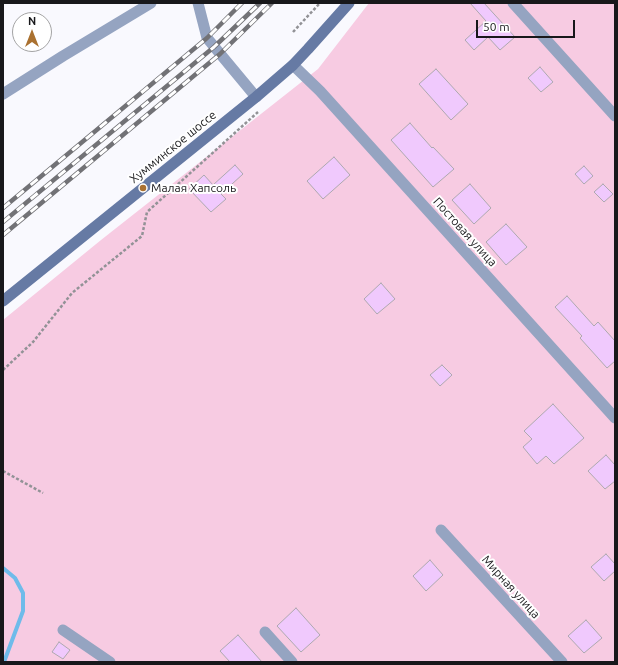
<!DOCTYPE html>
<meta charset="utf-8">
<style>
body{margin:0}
#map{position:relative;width:618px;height:665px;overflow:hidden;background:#f9f9fe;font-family:Ubuntu,sans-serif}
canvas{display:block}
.frame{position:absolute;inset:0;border:4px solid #18181b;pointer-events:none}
.north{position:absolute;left:12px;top:12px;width:40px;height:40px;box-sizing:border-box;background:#fff;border:1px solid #a3a3a4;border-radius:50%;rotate:0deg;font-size:11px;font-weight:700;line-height:16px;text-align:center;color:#18181b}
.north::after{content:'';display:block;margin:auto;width:14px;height:18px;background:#aa7130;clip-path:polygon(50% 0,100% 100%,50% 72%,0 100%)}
.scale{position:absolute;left:476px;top:20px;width:99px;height:18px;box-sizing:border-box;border:2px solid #18181b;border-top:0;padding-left:5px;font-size:12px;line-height:14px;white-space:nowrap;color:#18181b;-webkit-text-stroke:3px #fff;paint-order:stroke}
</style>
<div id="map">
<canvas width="618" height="665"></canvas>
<div class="frame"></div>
<div class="north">N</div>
<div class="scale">50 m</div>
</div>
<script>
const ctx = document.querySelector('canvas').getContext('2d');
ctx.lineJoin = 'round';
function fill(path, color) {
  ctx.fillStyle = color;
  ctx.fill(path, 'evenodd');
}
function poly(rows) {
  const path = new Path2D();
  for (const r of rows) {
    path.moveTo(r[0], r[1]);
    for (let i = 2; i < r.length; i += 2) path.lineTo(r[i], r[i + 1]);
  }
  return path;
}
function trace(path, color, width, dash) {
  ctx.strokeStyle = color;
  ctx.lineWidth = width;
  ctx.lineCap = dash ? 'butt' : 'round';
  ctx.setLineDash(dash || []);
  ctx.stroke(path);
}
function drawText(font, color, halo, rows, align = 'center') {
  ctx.font = font + ' Ubuntu,sans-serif';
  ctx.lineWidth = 4;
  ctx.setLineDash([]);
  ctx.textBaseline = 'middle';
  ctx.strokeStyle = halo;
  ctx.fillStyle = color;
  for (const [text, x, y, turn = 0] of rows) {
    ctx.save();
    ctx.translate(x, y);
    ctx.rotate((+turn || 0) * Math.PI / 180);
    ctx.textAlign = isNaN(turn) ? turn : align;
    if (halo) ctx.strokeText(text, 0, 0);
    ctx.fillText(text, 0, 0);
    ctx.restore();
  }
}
fill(poly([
 [369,3,615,3,615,662,3,662,3,320,101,240,318,69]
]), '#f7cbe2');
trace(poly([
 [3,568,15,578,23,593,23,611,4,662]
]), '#6fbbea', 4);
const building = poly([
 [470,3,484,3,515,37,500,50,488,37,474,50,465,40,486,21,470,3],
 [540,67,553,82,541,92,528,78,540,67],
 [436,69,468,104,451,120,419,84,436,69],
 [410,123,432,148,433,147,454,169,433,187,391,140,410,123],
 [334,157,350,175,323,199,307,181,334,157],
 [235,165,243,174,221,194,226,199,211,212,189,189,204,175,213,185,235,165],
 [584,166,593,176,584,184,575,174,584,166],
 [470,184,491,208,474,224,452,200,470,184],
 [603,184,613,194,604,202,594,192,603,184],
 [506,224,527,247,506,265,486,242,506,224],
 [381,283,395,299,377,314,364,299,381,283],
 [567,296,594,326,598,322,615,341,615,361,607,368,580,338,582,336,555,307,567,296],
 [442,365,452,375,440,386,430,375,442,365],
 [553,404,584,438,554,464,546,456,537,464,523,447,532,439,524,431,553,404],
 [606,455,615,465,615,481,605,489,588,471,606,455],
 [606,554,615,564,615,571,604,581,591,567,606,554],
 [430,560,443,575,426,591,413,576,430,560],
 [296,608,320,635,301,652,277,626,296,608],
 [586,620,602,638,584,653,568,636,586,620],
 [238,635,262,662,230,662,220,651,238,635],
 [59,642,70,650,63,659,52,652,59,642]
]);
fill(building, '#f0c9fd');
trace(building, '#aea9b0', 1);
trace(poly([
 [293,32,320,3],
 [3,370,33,342,72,293,142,236,147,212,258,112],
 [3,471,43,493]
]), '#929296', 2.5, [3, 2]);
trace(poly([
 [513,3,615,116],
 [293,65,320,91,615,418],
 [3,94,63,56,151,3],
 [441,530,562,662],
 [63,630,110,662],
 [265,632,292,662]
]), '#95a4c1', 11);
trace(poly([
 [198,3,207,38,256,97]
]), '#95a4c1', 11);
trace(poly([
 [3,301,256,97,293,65,308,49,349,3]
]), '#667aa4', 11);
const rail = poly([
 [3,208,207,38,242,3],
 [3,222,214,47,260,3],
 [3,235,220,54,272,3]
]);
trace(rail, '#727276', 4.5);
trace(rail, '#fff', 3, [9]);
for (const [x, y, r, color] of [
 [143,188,4,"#aa7130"]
]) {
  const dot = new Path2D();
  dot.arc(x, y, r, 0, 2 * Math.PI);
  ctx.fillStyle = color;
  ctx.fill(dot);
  trace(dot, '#fff', 1.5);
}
drawText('12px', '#18181b', '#fff', [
 ["Хумминское шоссе",173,147,-39],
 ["Постовая улица",465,232,48],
 ["Мирная улица",511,587,48]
]);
drawText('12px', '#18181b', '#fff', [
 ["Малая Хапсоль",151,188]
], 'left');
</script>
